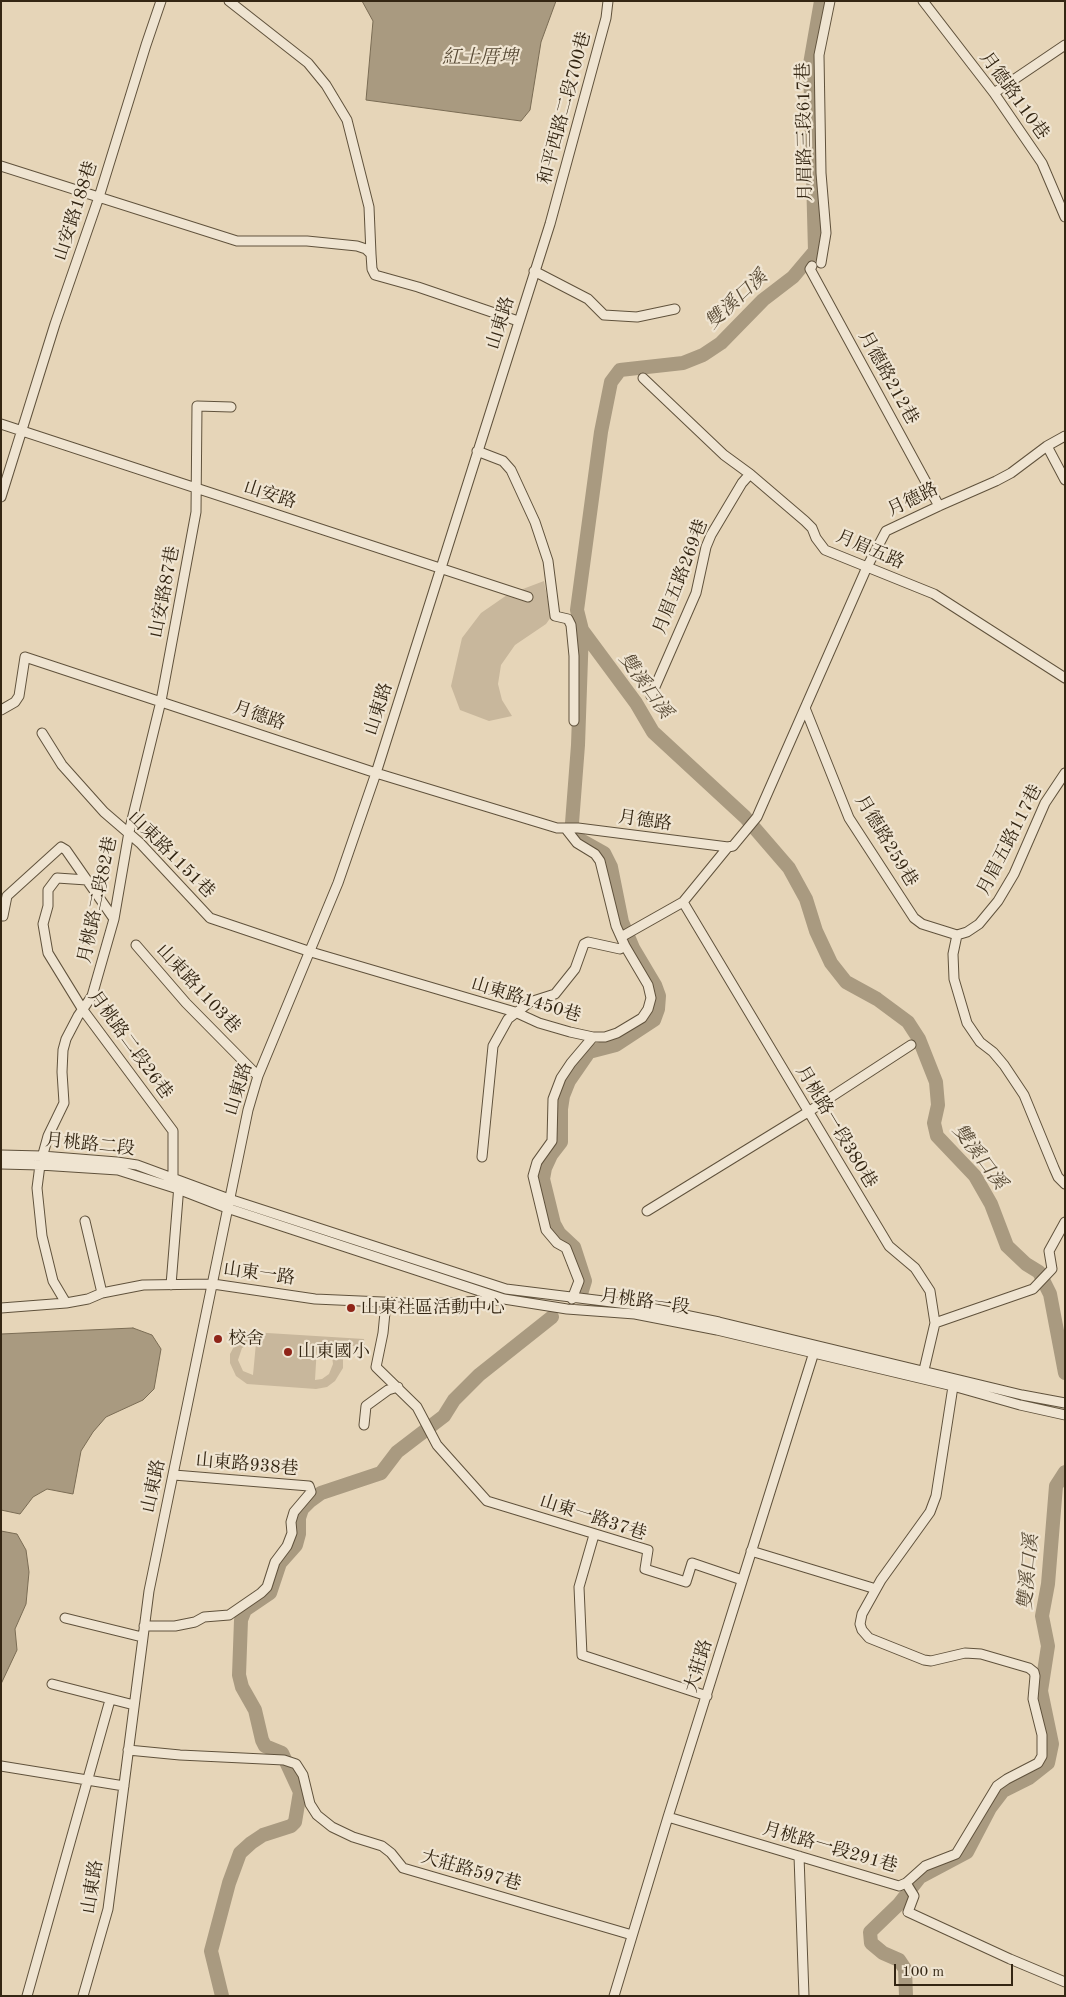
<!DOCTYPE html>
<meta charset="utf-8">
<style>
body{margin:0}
#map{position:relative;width:1066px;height:1997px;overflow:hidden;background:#e6d5b8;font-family:"Old Standard TT",serif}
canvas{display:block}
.frame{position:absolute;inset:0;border:2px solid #342613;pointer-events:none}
.scale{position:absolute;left:894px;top:1964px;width:119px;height:22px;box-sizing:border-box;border:2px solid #342613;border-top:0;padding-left:6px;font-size:15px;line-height:18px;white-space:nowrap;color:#342613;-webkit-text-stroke:4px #efe4d1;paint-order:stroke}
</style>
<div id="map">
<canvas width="1066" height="1997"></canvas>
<div class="frame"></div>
<div class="scale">100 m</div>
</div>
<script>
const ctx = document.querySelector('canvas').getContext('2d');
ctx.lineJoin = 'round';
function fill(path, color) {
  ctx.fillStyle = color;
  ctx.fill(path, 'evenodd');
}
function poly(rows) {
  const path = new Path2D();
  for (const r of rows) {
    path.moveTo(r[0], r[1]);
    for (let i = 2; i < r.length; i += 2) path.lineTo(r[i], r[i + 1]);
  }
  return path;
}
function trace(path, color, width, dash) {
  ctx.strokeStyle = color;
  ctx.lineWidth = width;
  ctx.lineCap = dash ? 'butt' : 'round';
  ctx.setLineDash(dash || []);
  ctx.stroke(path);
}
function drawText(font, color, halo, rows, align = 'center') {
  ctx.font = font + ' "Old Standard TT","Noto Serif TC",serif';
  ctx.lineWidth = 4.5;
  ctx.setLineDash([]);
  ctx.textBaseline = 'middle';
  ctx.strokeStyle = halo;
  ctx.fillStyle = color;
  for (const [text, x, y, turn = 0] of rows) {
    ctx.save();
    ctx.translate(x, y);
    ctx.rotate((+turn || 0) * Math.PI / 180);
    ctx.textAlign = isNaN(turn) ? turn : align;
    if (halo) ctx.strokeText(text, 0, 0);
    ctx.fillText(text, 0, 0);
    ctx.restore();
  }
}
fill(poly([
 [544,581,551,617,546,624,515,645,501,665,498,684,502,700,512,716,489,721,460,710,451,686,462,638,481,613,507,595],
 [235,1331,364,1339,365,1346,338,1346,343,1359,343,1368,335,1381,327,1387,316,1389,247,1384,236,1376,230,1363,230,1354,237,1341,234,1341],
 [252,1342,256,1343,253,1375,243,1371,238,1360,242,1348],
 [317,1346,328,1350,332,1356,333,1364,329,1374,322,1379,315,1380]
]), '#c8b79c');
const water = poly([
 [362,1,556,1,541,42,530,110,521,121,366,100,373,21,362,1],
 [133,1328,152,1335,161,1349,154,1389,143,1400,106,1417,93,1432,81,1451,73,1494,47,1489,33,1497,20,1514,1,1510,1,1334,133,1328],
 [1,1531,17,1534,26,1550,29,1572,26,1604,15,1629,17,1650,1,1684,1,1531]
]);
fill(water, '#a99a80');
trace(water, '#7a6c54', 1);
trace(poly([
 [821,1,810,64,815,251,793,277,763,300,721,343,703,355,683,363,620,370,611,382,601,432,577,610,582,630,636,703,653,732,745,817,789,868,806,899,816,931,831,963,846,982,877,999,908,1022,919,1039,936,1082,938,1105,934,1123,937,1136,975,1176,991,1204,1007,1246,1026,1264,1039,1272,1050,1294,1065,1373],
 [581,1294,585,1281,574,1247,559,1233,554,1224,543,1179,545,1168,551,1155,561,1142,561,1109,563,1096,569,1081,589,1052,616,1045,654,1020,658,1009,659,996,655,985,633,948,622,922,611,867,604,853,579,839,574,833,572,823,578,745,582,630],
 [222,1996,211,1951,229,1883,240,1853,251,1843,263,1835,291,1826,295,1822,300,1792,282,1753,265,1746,262,1740,255,1710,242,1687,239,1675,241,1620,245,1610,270,1593,280,1563,296,1545,299,1534,299,1518,302,1509,310,1501,321,1493,381,1473,397,1452,444,1416,454,1400,479,1375,552,1317],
 [906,1996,905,1969,899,1960,883,1953,871,1943,870,1932,899,1904,920,1877,967,1852,990,1808,1003,1791,1029,1778,1048,1763,1052,1744,1041,1691,1048,1646,1042,1616,1048,1584,1056,1486,1065,1472]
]), '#a99a80', 14);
const minor = poly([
 [229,1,308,63,326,85,347,120,369,207,371,254],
 [923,1,994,93,1042,163,1065,217],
 [994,93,1065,45],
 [1,166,237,241,307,241,357,246,366,249,371,254,372,269,375,275,418,287,518,321],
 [821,263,826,233,821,173,819,55,830,1],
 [812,266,810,269,939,506],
 [534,271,588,299,604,315,637,317,675,309],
 [643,378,724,455,750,474,805,521,812,528,816,538,825,550,934,594,1065,678],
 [1,424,528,597],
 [1047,446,1065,480],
 [477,451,503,461,511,470,535,522,548,561,555,616,568,619,571,625,574,656,574,721],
 [1,497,55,324,99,197,146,45,161,1],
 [651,696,696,593,706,547,711,535,742,483,750,474],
 [805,708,849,818,914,918,922,924,957,935],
 [1,710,15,702,19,696,25,657,376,773,557,828,578,828,728,847,733,846,757,817,867,567,886,531,939,506,996,481,1011,473,1047,446,1065,436],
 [42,733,62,765,104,812,140,843,210,918,311,952,515,1012,539,1023,570,1032,593,1037,605,1037,617,1033,642,1018,648,1009,651,998,648,985,625,946,616,926,600,861,595,854,577,843,566,829],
 [87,880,57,878,48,890,48,906,43,924,48,953,83,1010,173,1131,173,1178],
 [683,902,889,1246,915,1268,930,1291,935,1323,924,1370],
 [1,916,3,916,7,896,61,847,66,850,114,919],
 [957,935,953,954,954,979,967,1023,980,1042,993,1052,1004,1065,1024,1095,1054,1168,1058,1177,1065,1184],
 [957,935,967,932,979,924,998,901,1014,874,1045,803,1065,773],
 [621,937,683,902,728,847],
 [136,945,186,1003,258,1076],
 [1,1155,42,1156,117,1162,137,1165,229,1199,506,1289,636,1305,719,1322,1022,1395,1065,1403],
 [482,1157,493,1046,508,1019,530,1002,555,994,575,969,584,944,588,942,620,949,625,946],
 [1,1164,40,1165,118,1170,178,1189,227,1208,504,1299,567,1309,635,1314,717,1330,953,1386,1020,1405,1065,1415],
 [647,1211,808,1112,911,1045],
 [85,1221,102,1293],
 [171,1285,179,1185],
 [572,1299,579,1281,566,1248,557,1243,546,1230,533,1176,537,1162,552,1141,553,1099,561,1078,571,1063,593,1037],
 [386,1302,383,1333,376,1367,417,1407,437,1445,487,1501,648,1550,645,1569,686,1582,692,1563,742,1580],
 [66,1303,53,1281,42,1236,37,1188,40,1165,48,1136,64,1103,62,1072,63,1050,66,1039,78,1016,92,996,114,919,129,832,161,701,196,512,197,406,231,407],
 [1,1308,66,1303,88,1299,102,1293,143,1285,213,1284,315,1299,427,1304,499,1300],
 [935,1323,1033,1289,1052,1269,1049,1251,1065,1222],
 [364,1425,366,1406,388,1390,398,1387],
 [594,1535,579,1587,582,1655,707,1696],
 [751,1551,876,1589],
 [65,1618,142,1637],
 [144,1626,175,1626,195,1622,204,1617,229,1615,261,1593,267,1587,275,1562,287,1546,292,1533,291,1522,294,1512,311,1492,309,1486,174,1475],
 [52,1684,134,1705],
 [128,1750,180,1755,284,1760,296,1764,303,1775,310,1804,317,1815,332,1827,353,1837,382,1846,391,1853,403,1868,632,1935],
 [1,1766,124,1786],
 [668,1817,899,1886,906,1883,925,1866,956,1854,997,1786,1007,1779,1038,1763,1042,1756,1042,1735,1033,1699,1035,1676,1034,1672,1029,1668,981,1654,965,1653,931,1661,924,1660,869,1638,862,1630,860,1624,862,1614,881,1580,930,1512,936,1496,954,1380],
 [799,1856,804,1996],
 [906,1883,914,1896,908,1912,1010,1959,1065,1982],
 [27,1996,110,1700],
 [83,1996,108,1909,149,1591,248,1110,258,1076,338,883,376,773,550,224,606,18,608,1],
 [614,1996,668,1817,815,1349]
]);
trace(minor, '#60523c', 11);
trace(minor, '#efe4d1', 9);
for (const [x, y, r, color] of [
 [351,1308,5,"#8f2418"],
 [218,1339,5,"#8f2418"],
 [288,1352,5,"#8f2418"]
]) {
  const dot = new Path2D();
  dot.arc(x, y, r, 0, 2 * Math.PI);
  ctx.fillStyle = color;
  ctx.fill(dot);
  trace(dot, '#efe4d1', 2);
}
drawText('18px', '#342613', '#efe4d1', [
 ["月德路110巷",1014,96,54],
 ["和平西路二段700巷",565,108,-75],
 ["月眉路三段617巷",805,132,-91],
 ["山安路188巷",76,211,-72],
 ["山東路",501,323,-73],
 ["月德路212巷",888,378,61],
 ["山安路",270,495,18],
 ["月德路",913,500,-26],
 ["月眉五路",870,550,23],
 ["月眉五路269巷",681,577,-69],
 ["山安路87巷",165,592,-79],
 ["山東路",379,709,-72],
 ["月德路",259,716,19],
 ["月德路",645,821,8],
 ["月眉五路117巷",1010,840,-63],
 ["月德路259巷",886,841,59],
 ["山東路1151巷",171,855,45],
 ["月桃路二段82巷",98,900,-78],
 ["山東路1103巷",198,989,47],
 ["山東路1450巷",526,1000,17],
 ["月桃路二段26巷",130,1045,54],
 ["山東路",239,1089,-73],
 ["月桃路一段380巷",836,1127,59],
 ["月桃路二段",90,1145,6],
 ["山東一路",259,1274,8],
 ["月桃路一段",645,1302,8],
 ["山東路938巷",247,1465,5],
 ["山東路",154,1486,-78],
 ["山東一路37巷",593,1518,18],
 ["大莊路",699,1666,-73],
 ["月桃路一段291巷",830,1848,16],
 ["大莊路597巷",471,1871,16],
 ["山東路",93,1887,-81]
]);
drawText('18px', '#342613', '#efe4d1', [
 ["山東社區活動中心",361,1308],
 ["校舍",228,1339],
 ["山東國小",298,1352]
], 'left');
drawText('italic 19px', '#574934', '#efe4d1', [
 ["紅土厝埤",480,58],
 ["雙溪口溪",737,300,-43],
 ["雙溪口溪",645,686,54],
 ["雙溪口溪",979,1157,53],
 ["雙溪口溪",1029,1572,-85]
]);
</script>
